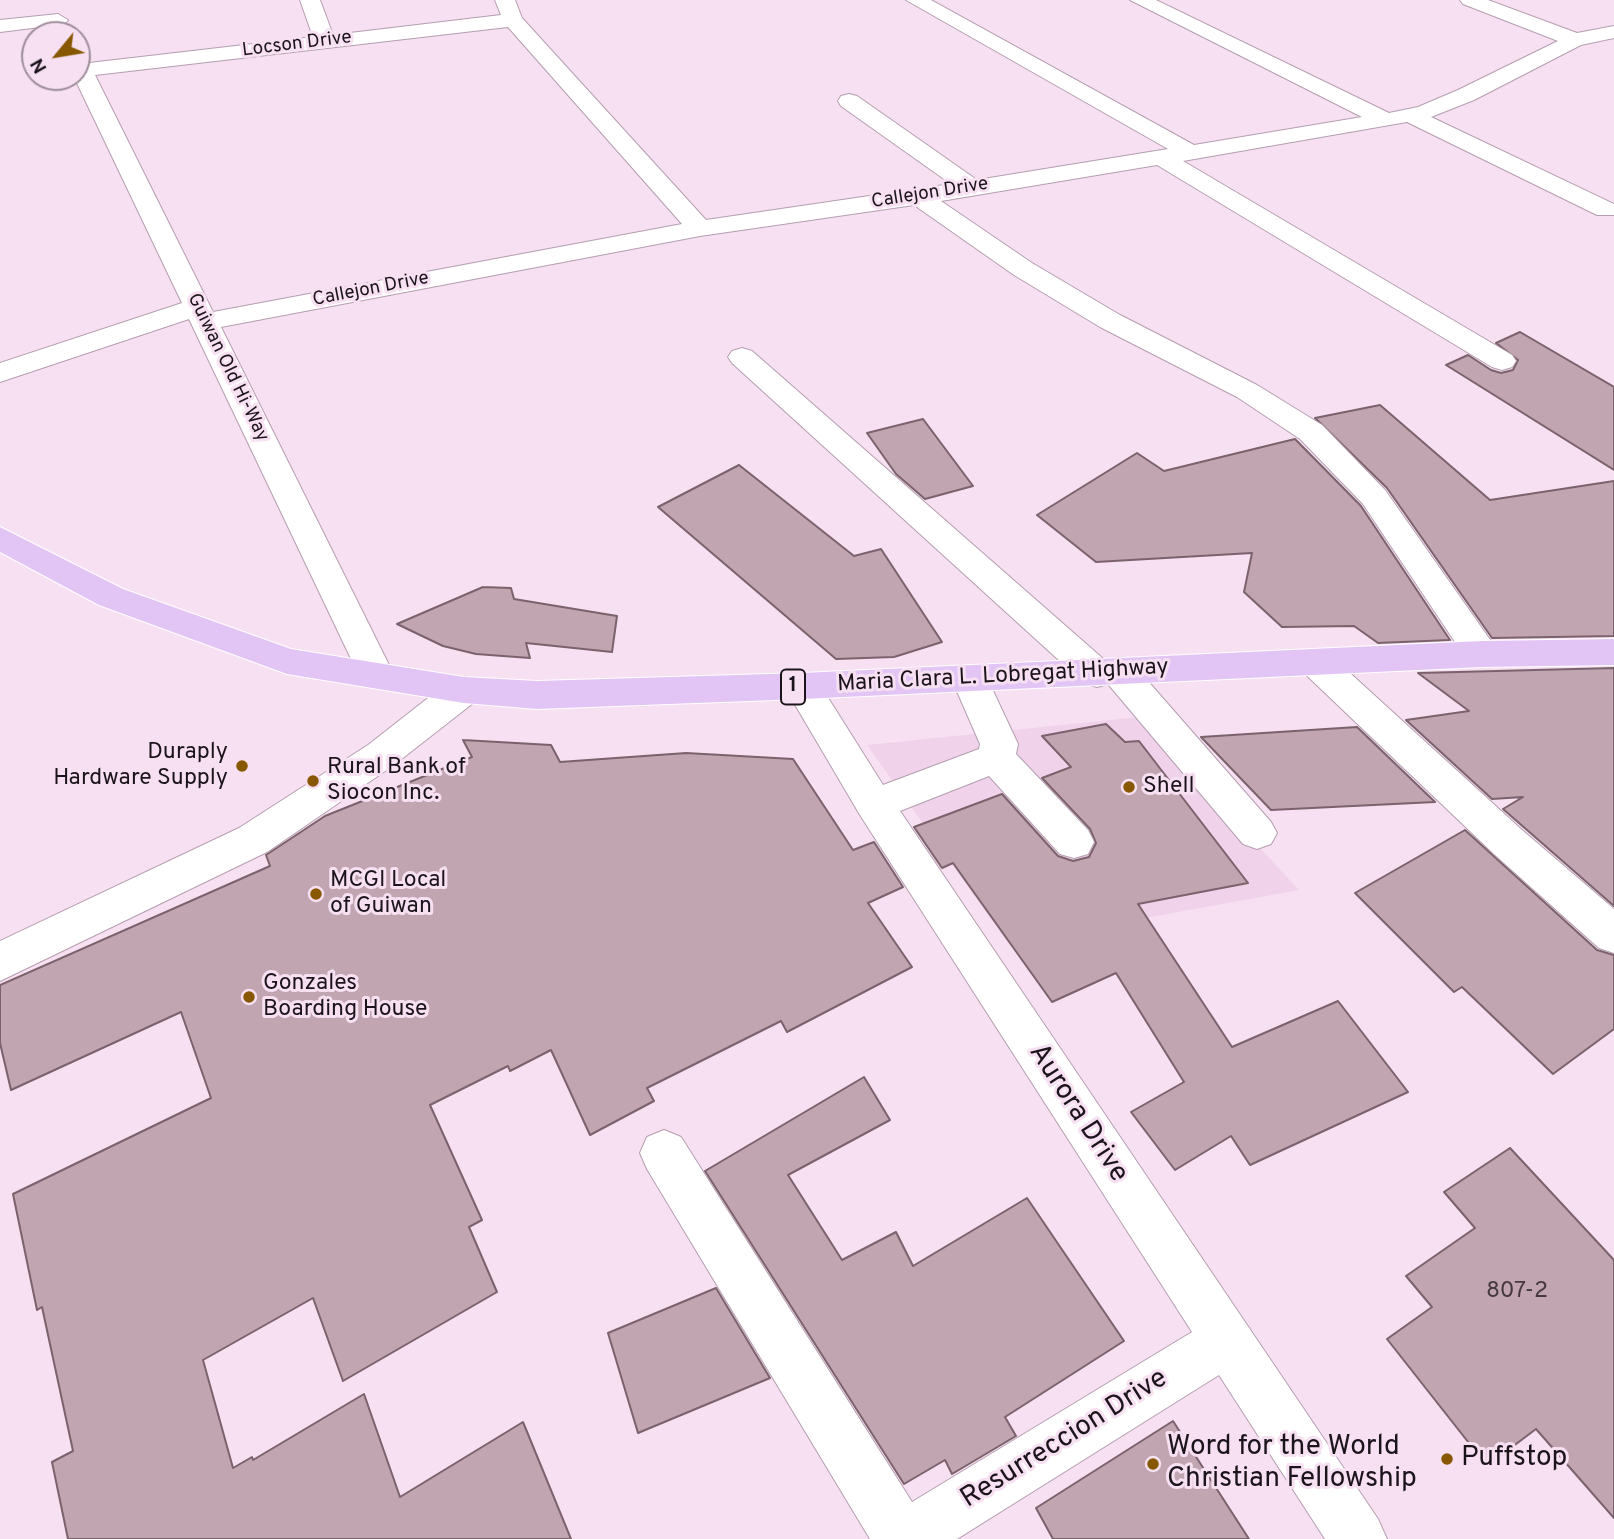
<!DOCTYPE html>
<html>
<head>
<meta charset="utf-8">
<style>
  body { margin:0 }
  #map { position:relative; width:1614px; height:1539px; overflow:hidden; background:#f7e0f2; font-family:Overpass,sans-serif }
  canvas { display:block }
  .north { position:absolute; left:21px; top:21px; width:70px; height:70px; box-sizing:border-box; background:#f7e0f2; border:2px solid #9f8e9c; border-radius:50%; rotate:240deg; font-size:19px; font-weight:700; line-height:28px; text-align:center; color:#1c141b }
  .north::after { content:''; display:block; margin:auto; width:24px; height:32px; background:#885800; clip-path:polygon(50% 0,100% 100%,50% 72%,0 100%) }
</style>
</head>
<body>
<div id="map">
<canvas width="1614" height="1539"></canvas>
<div class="north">N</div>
</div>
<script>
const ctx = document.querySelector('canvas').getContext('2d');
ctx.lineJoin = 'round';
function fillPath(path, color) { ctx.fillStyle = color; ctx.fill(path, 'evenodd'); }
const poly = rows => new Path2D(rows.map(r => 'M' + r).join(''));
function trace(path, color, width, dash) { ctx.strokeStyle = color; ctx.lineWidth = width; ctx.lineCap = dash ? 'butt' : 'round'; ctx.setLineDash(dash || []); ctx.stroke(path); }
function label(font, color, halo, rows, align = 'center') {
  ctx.font = font + ' Overpass,sans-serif'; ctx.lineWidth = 6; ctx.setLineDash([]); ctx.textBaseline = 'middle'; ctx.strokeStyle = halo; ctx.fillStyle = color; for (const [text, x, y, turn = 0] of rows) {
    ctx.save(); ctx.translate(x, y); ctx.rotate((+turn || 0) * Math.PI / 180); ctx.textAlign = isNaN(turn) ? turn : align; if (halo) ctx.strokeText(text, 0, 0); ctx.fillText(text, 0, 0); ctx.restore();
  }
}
const built = poly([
  [1139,717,1299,890,1008,943,867,745]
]);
const building = poly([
  [1520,332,1614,387,1614,470,1446,365,1468,355,1491,370,1501,373,1513,370,1518,360,1496,343,1520,332],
  [1380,405,1490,500,1614,481,1614,636,1492,638,1387,488,1315,418,1380,405],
  [923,419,973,486,925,499,896,474,867,433,923,419],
  [1295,439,1361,506,1450,640,1378,643,1354,626,1282,627,1244,592,1252,553,1096,562,1037,515,1137,453,1164,471,1295,439],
  [739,465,854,556,881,549,942,642,894,657,836,659,658,507,739,465],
  [483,587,511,588,514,599,617,616,612,652,526,643,530,658,476,654,443,646,397,624,483,587],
  [1614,668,1614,906,1503,809,1523,797,1492,799,1406,720,1469,711,1418,673,1614,668],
  [1106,724,1125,742,1139,741,1248,883,1138,904,1232,1047,1338,1001,1408,1092,1250,1165,1231,1136,1175,1170,1131,1112,1184,1082,1116,973,1052,1002,953,863,942,868,914,827,1002,794,1058,856,1073,861,1089,857,1096,843,1090,829,1042,778,1071,767,1042,736,1106,724],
  [1357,727,1435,802,1271,810,1201,737,1357,727],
  [463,740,551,745,560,762,686,753,793,759,853,850,874,842,903,887,868,903,912,967,787,1032,781,1021,647,1088,654,1101,590,1135,551,1050,510,1071,508,1066,430,1105,482,1220,469,1227,497,1292,343,1381,313,1298,203,1360,233,1468,252,1457,253,1460,364,1394,400,1497,523,1422,571,1539,68,1539,52,1462,73,1451,42,1307,37,1310,13,1194,211,1098,181,1012,11,1090,0,1043,0,985,270,866,266,855,325,816,472,757,463,740],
  [1465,830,1597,950,1614,955,1614,1029,1553,1074,1462,987,1454,992,1355,893,1465,830],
  [864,1077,890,1120,788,1175,842,1260,896,1232,913,1266,1027,1198,1124,1341,1005,1417,1016,1436,952,1474,945,1460,904,1484,705,1171,864,1077],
  [1510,1148,1614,1260,1614,1518,1536,1429,1487,1466,1387,1339,1432,1307,1406,1276,1475,1228,1444,1192,1510,1148],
  [716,1288,770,1378,638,1433,608,1333,716,1288],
  [1173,1421,1249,1539,1053,1539,1036,1508,1173,1421]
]);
const minor = poly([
  [300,0,320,0,333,35,501,15,495,0,515,0,522,18,706,220,951,184,841,106,838,101,841,96,849,94,857,96,977,180,1168,149,906,0,931,0,1194,145,1362,117,1130,0,1156,0,1389,113,1418,107,1458,90,1558,41,1463,4,1460,0,1488,0,1577,33,1614,26,1614,38,1581,45,1474,100,1431,117,1614,204,1614,215,1597,215,1407,122,1183,161,1512,355,1516,361,1512,367,1502,370,1492,367,1157,165,941,201,1032,263,1120,315,1257,385,1322,425,1385,490,1500,654,1495,663,1482,667,1469,663,1363,504,1300,439,1237,397,1100,327,1014,275,914,205,700,236,221,327,394,675,389,684,376,688,363,684,189,319,0,382,0,363,182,303,74,77,77,77,77,54,85,55,89,63,313,37,300,0],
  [508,27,682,224,213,312,95,75,508,27],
  [58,14,68,20,65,24,0,32,0,20,58,14],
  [742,348,752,351,1108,663,1120,660,1133,664,1271,822,1277,833,1271,844,1257,849,1243,844,1108,684,1097,687,1084,683,732,363,728,357,732,351,742,348],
  [1315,649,1328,653,1522,830,1614,909,1614,953,1599,948,1494,854,1302,671,1297,662,1302,653,1315,649],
  [970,667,983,671,988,680,1018,744,1016,754,1088,830,1094,842,1088,854,1074,858,1060,854,989,776,900,811,1378,1519,1387,1539,1325,1539,1219,1375,957,1539,870,1539,647,1169,640,1153,647,1137,664,1130,681,1137,912,1502,1192,1332,860,815,784,686,789,677,802,673,815,677,883,785,979,749,980,744,952,680,957,671,970,667],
  [464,677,477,680,482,690,477,700,394,765,267,852,0,981,0,941,239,828,368,745,451,680,464,677]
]);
const highway = poly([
  [0,527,123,589,291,649,464,677,537,681,802,673,1482,641,1614,639,1614,665,1482,667,802,699,537,709,464,703,287,674,99,605,0,552,0,527]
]);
const markers = [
  [242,766,7,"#885800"],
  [313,781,7,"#885800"],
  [1129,787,7,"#885800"],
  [316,894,7,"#885800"],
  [249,997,7,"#885800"],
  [1447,1459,7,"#885800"],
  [1153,1464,7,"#885800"]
];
const farStreetnames = [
  ["Locson Drive",297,45,-7],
  ["Callejon Drive",930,194,-9],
  ["Callejon Drive",371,290,-11],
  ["Guiwan Old Hi-Way",227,368,64]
];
const shields = [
  [793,687,24]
];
const shieldNames = [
  ["1",793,687]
];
const streetNames = [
  ["Maria Clara L. Lobregat Highway",1003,677,-3]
];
const poiNames = [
  ["Duraply",228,753,"right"],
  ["Hardware Supply",228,779,"right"],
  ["Rural Bank of",327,768],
  ["Siocon Inc.",327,794],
  ["Shell",1143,787],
  ["MCGI Local",330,881],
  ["of Guiwan",330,907],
  ["Gonzales",263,984],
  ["Boarding House",263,1010]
];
const nearNumbernames = [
  ["807-2",1517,1292]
];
const nearStreetnames = [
  ["Aurora Drive",1077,1114,57],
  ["Resurreccion Drive",1065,1440,-32]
];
const nearPoinames = [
  ["Word for the World",1167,1448],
  ["Christian Fellowship",1167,1480],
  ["Puffstop",1461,1459]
];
fillPath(built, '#f0d3ea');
fillPath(building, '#c1a5b0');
trace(building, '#7b626c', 2);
trace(minor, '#b49eaf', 2);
trace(highway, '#fff', 2);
fillPath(minor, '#fff');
fillPath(highway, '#e3c5f5');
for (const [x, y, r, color] of markers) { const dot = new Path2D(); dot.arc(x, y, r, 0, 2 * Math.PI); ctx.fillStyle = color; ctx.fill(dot); trace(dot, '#f7e0f2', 2.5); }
label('19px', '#1c141b', '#f7e0f2', farStreetnames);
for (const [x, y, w] of shields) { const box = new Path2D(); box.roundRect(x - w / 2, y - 17.5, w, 35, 5); ctx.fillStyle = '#f7e0f2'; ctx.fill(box); trace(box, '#1c141b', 2); }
label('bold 21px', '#1c141b', null, shieldNames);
label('23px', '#1c141b', '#f7e0f2', streetNames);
label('23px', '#1c141b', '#f7e0f2', poiNames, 'left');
label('23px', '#453840', null, nearNumbernames);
label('28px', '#1c141b', '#f7e0f2', nearStreetnames);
label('28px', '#1c141b', '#f7e0f2', nearPoinames, 'left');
</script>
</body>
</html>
